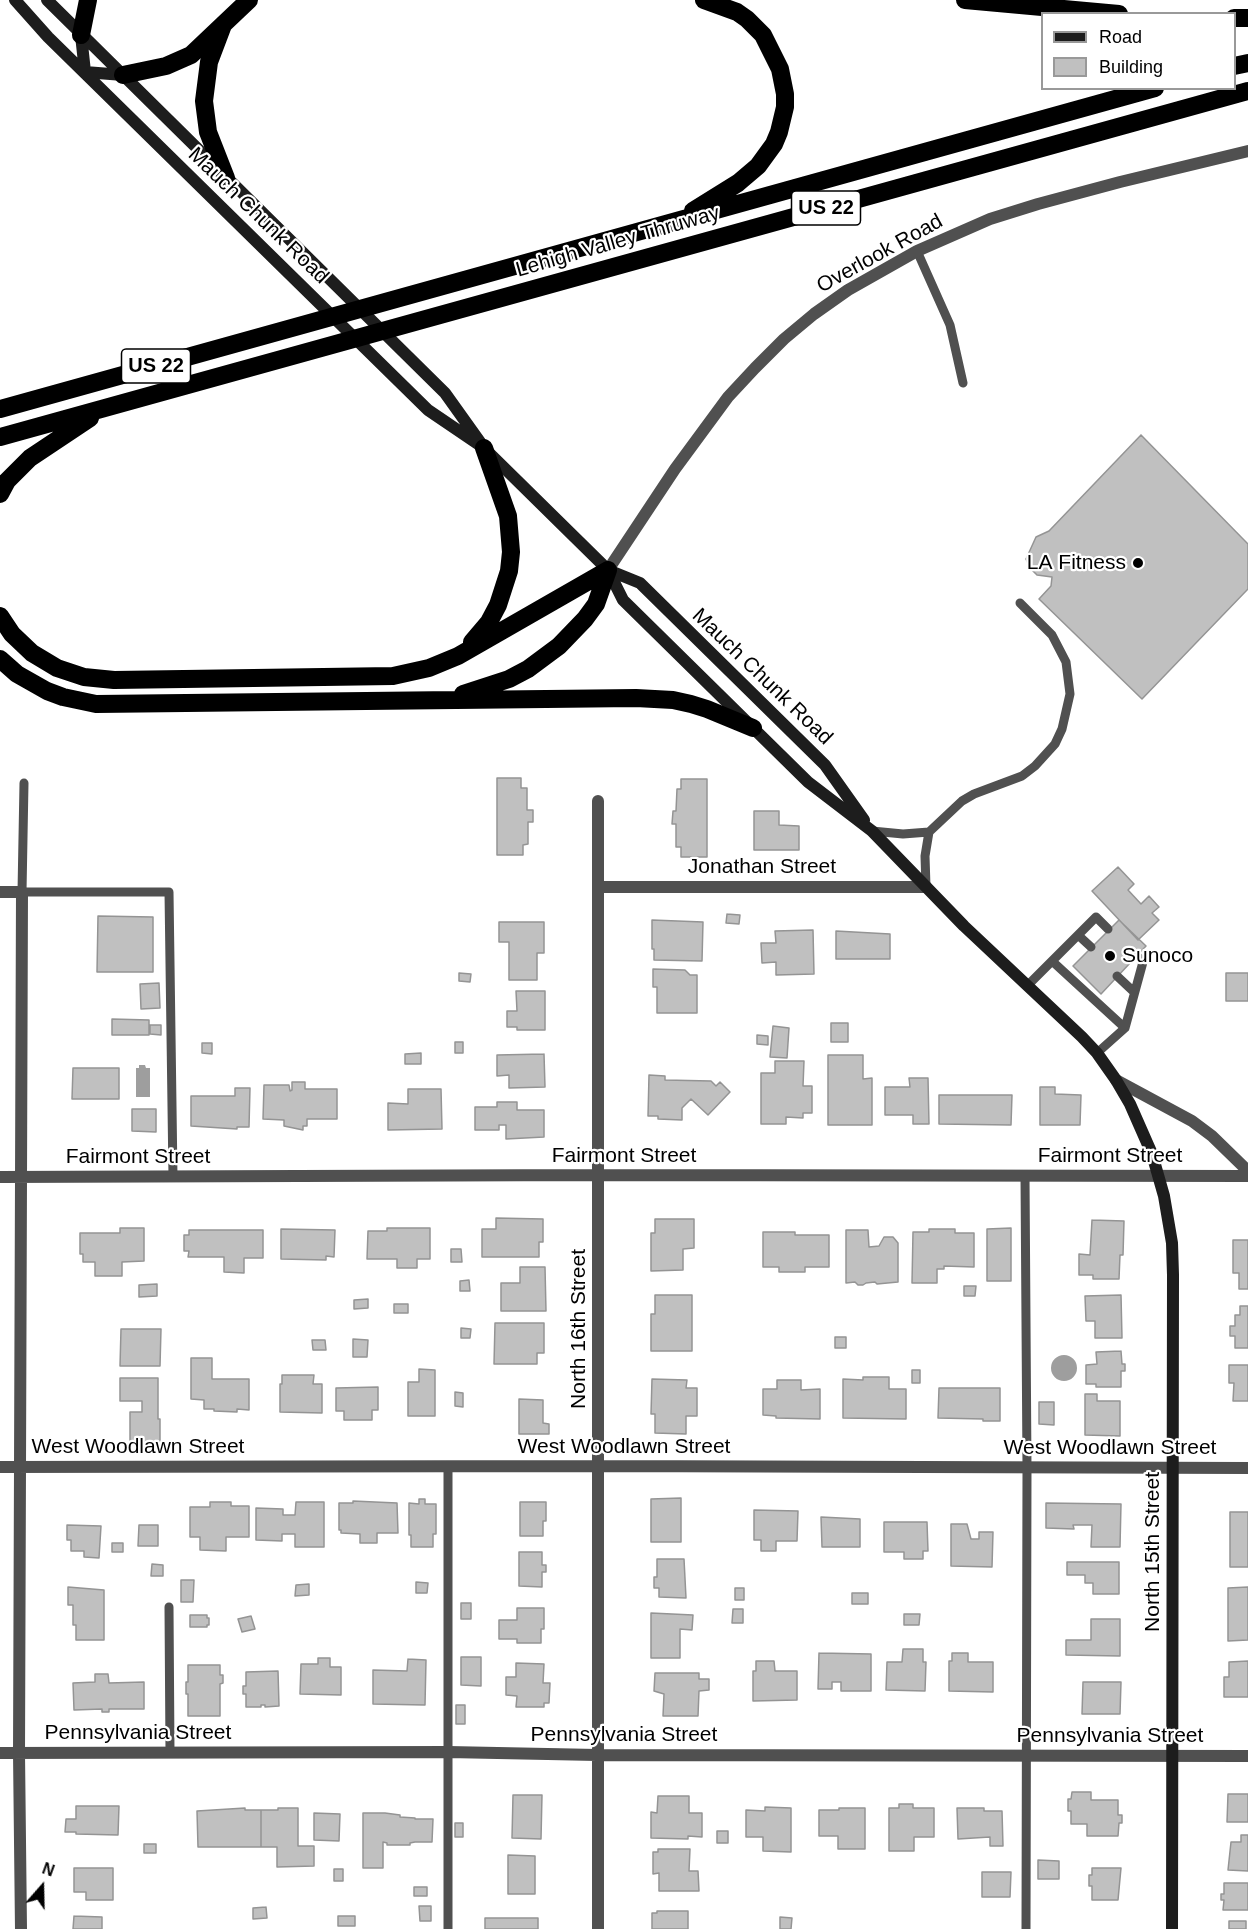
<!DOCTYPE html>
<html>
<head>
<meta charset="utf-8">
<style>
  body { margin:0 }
  #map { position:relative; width:1248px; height:1929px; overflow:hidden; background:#fff; font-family:Arial,sans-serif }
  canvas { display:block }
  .legend { position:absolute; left:1041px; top:12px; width:195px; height:78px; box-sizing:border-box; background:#fff; border:2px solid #999; margin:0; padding:8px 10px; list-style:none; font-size:18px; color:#000 }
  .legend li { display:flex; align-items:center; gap:12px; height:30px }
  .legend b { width:30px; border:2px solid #999 }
  .north { position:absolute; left:12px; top:1857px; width:60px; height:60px; -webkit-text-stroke:4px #fff; paint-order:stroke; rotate:20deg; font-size:16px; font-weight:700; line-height:24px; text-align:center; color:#000 }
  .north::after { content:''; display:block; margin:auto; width:21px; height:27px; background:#000; clip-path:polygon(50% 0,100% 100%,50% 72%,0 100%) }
</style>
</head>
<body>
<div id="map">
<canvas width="1248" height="1929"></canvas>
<ul class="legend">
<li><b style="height:8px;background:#1d1d1d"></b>Road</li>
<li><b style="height:16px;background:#c0c0c0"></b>Building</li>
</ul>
<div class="north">N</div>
</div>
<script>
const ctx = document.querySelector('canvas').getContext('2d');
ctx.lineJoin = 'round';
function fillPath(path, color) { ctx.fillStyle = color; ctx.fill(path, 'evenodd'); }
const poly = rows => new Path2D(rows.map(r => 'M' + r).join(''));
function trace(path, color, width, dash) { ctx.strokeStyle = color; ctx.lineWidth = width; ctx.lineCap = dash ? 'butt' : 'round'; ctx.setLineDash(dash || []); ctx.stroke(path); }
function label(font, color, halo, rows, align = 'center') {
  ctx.font = font + ' Arial,sans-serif'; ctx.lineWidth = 4.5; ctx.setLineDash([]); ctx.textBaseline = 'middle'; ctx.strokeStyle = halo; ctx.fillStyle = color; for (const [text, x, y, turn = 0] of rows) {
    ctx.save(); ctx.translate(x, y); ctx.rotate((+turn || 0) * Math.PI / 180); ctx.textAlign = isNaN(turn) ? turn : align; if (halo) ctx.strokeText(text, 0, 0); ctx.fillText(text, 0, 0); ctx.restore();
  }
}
const water = poly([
  [139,1065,145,1065,146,1068,150,1068,150,1097,136,1097,136,1068,139,1068],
  '1051 1368a13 13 0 1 1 26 0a13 13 0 1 1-26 0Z'
]);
const building = poly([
  [1141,435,1248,544,1248,589,1142,699,1039,599,1051,586,1052,577,1037,575,1030,568,1026,559,1036,537,1049,531,1141,435],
  [497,778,521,778,521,788,527,788,527,810,533,810,533,822,528,822,528,844,523,845,523,855,497,855,497,778],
  [681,779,707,779,707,857,681,857,681,847,676,847,676,824,672,824,673,811,676,811,677,789,681,789,681,779],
  [754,811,779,811,779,825,799,826,799,850,754,850,754,811],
  [1118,867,1134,884,1128,890,1141,904,1149,896,1159,907,1152,913,1159,920,1138,940,1092,891,1118,867],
  [727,914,740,915,739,924,726,923,727,914],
  [98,916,153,917,153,972,97,972,98,916],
  [652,920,703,922,702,961,654,960,654,949,652,949,652,920],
  [1119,920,1146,946,1101,994,1073,966,1119,920],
  [499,922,544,922,544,953,537,953,537,980,509,980,509,942,499,942,499,922],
  [813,930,814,974,776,975,776,962,762,963,761,943,776,943,775,931,813,930],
  [836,931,890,934,890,959,836,959,836,931],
  [653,969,685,970,690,975,697,975,697,1013,657,1013,657,987,653,987,653,969],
  [459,973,471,974,470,982,459,981,459,973],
  [1226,973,1248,973,1248,1001,1226,1001,1226,973],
  [159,983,160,1008,141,1009,140,984,159,983],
  [516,991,545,991,545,1030,517,1030,517,1027,507,1027,507,1011,517,1011,516,991],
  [112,1019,149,1020,149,1035,112,1035,112,1019],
  [831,1023,848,1023,848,1042,831,1042,831,1023],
  [150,1025,161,1025,161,1035,150,1034,150,1025],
  [773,1026,789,1028,787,1058,770,1057,773,1026],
  [757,1035,768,1036,768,1045,757,1044,757,1035],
  [455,1042,463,1042,463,1053,455,1053,455,1042],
  [202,1043,212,1043,212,1054,202,1053,202,1043],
  [421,1053,421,1064,405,1064,405,1054,421,1053],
  [544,1054,545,1087,509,1088,509,1075,497,1076,497,1055,544,1054],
  [828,1055,863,1055,863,1079,872,1078,872,1125,828,1125,828,1055],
  [775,1061,804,1061,803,1086,812,1086,812,1113,803,1113,803,1118,786,1117,786,1124,761,1124,761,1073,775,1073,775,1061],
  [73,1068,119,1068,119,1099,72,1099,73,1068],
  [649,1075,665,1076,665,1080,711,1081,716,1086,720,1082,730,1092,708,1115,691,1099,682,1108,682,1120,658,1119,658,1116,648,1116,649,1075],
  [909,1078,928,1078,929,1124,913,1124,913,1115,885,1115,885,1087,910,1087,909,1078],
  [292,1082,305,1082,305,1089,337,1089,337,1119,307,1119,307,1126,303,1126,303,1130,284,1126,284,1120,263,1119,264,1085,289,1085,290,1091,292,1090,292,1082],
  [1040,1087,1055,1087,1055,1094,1081,1095,1080,1125,1040,1125,1040,1087],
  [235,1088,250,1088,249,1127,237,1127,237,1129,191,1126,191,1096,235,1096,235,1088],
  [408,1089,441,1089,442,1129,388,1130,388,1103,408,1104,408,1089],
  [939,1095,1012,1095,1011,1125,939,1124,939,1095],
  [497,1102,517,1102,517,1110,544,1110,544,1137,506,1139,506,1125,499,1125,499,1130,475,1130,475,1107,497,1107,497,1102],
  [132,1109,156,1109,156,1132,132,1131,132,1109],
  [496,1218,543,1219,543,1242,539,1242,539,1257,482,1257,482,1229,496,1229,496,1218],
  [655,1219,694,1219,694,1248,683,1249,683,1270,651,1271,651,1233,655,1233,655,1219],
  [1092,1220,1124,1221,1123,1255,1120,1255,1119,1279,1093,1279,1093,1275,1079,1275,1079,1254,1090,1255,1092,1220],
  [120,1228,144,1228,144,1261,122,1262,122,1276,95,1276,95,1262,83,1262,83,1254,80,1254,80,1233,120,1233,120,1228],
  [387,1228,430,1228,430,1259,417,1259,417,1268,397,1268,397,1259,367,1259,368,1231,387,1231,387,1228],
  [1011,1228,1011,1281,987,1281,987,1229,1011,1228],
  [281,1229,335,1230,334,1257,326,1256,326,1260,281,1259,281,1229],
  [929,1229,955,1229,955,1233,974,1233,974,1267,944,1266,944,1269,937,1269,937,1283,912,1283,913,1232,929,1232,929,1229],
  [189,1230,263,1230,263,1258,244,1258,244,1273,224,1272,224,1257,188,1257,189,1251,184,1251,184,1235,189,1235,189,1230],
  [846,1230,868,1230,869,1247,879,1246,884,1237,893,1237,898,1243,898,1282,877,1284,875,1282,866,1283,863,1285,858,1285,855,1282,846,1283,846,1230],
  [763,1232,795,1232,795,1235,829,1235,829,1267,805,1267,805,1272,779,1272,779,1267,763,1267,763,1232],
  [1233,1240,1248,1240,1248,1289,1239,1289,1239,1273,1233,1273,1233,1240],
  [451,1249,461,1249,462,1262,451,1262,451,1249],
  [520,1267,545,1267,546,1311,501,1311,501,1283,520,1283,520,1267],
  [469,1280,470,1291,460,1291,460,1281,469,1280],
  [157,1284,157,1296,139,1297,139,1285,157,1284],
  [964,1286,976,1286,975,1296,964,1296,964,1286],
  [655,1295,692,1295,692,1351,651,1351,651,1314,655,1314,655,1295],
  [1121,1295,1122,1338,1095,1338,1095,1321,1086,1321,1085,1296,1121,1295],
  [368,1299,368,1308,354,1309,354,1300,368,1299],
  [394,1304,408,1304,408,1313,394,1313,394,1304],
  [1240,1306,1248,1306,1248,1348,1235,1348,1235,1336,1230,1336,1230,1326,1235,1326,1235,1315,1240,1315,1240,1306],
  [495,1323,544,1323,544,1353,537,1353,537,1364,494,1364,495,1323],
  [461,1328,471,1329,470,1338,461,1338,461,1328],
  [121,1329,161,1329,160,1366,120,1366,121,1329],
  [835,1337,846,1337,846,1348,835,1348,835,1337],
  [353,1339,368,1340,367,1357,353,1357,353,1339],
  [312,1340,325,1340,326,1350,313,1350,312,1340],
  [1121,1351,1122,1364,1125,1364,1125,1371,1121,1371,1121,1387,1096,1387,1096,1384,1086,1384,1086,1365,1097,1364,1096,1352,1121,1351],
  [191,1358,212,1358,212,1379,249,1379,249,1410,237,1409,237,1412,214,1411,214,1409,204,1409,204,1400,191,1399,191,1358],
  [1229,1365,1248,1365,1248,1401,1233,1401,1234,1383,1229,1383,1229,1365],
  [419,1369,435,1370,435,1416,408,1416,408,1382,419,1382,419,1369],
  [912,1370,920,1370,920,1383,912,1383,912,1370],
  [282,1375,314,1375,313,1384,322,1384,322,1413,280,1412,280,1384,282,1384,282,1375],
  [863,1377,889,1377,889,1389,906,1389,906,1419,843,1418,843,1379,863,1380,863,1377],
  [120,1378,158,1378,158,1419,160,1419,160,1442,130,1442,130,1412,142,1412,142,1401,120,1401,120,1378],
  [652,1379,687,1380,686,1388,697,1388,697,1416,686,1416,686,1434,655,1433,655,1414,651,1414,652,1379],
  [777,1380,801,1380,801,1390,820,1389,820,1419,776,1418,776,1416,763,1415,763,1389,777,1389,777,1380],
  [378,1387,378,1410,372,1410,372,1420,344,1420,344,1411,336,1411,336,1388,378,1387],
  [939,1388,1000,1388,1000,1421,983,1421,983,1419,938,1418,939,1388],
  [455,1392,463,1393,463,1407,455,1406,455,1392],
  [1085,1394,1097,1394,1097,1401,1120,1401,1120,1436,1085,1435,1085,1394],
  [519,1399,543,1400,543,1423,549,1424,549,1434,519,1434,519,1399],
  [1039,1402,1054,1402,1054,1425,1039,1424,1039,1402],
  [681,1498,681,1542,651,1542,651,1499,681,1498],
  [419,1499,425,1499,425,1504,436,1504,436,1534,433,1534,433,1547,411,1547,411,1535,409,1535,409,1503,419,1504,419,1499],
  [353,1501,397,1503,398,1533,377,1533,377,1543,360,1543,360,1534,341,1533,341,1530,339,1530,339,1503,353,1503,353,1501],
  [210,1502,231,1502,231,1506,249,1506,249,1537,226,1537,226,1551,200,1550,200,1537,190,1537,190,1507,210,1507,210,1502],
  [296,1502,324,1502,324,1547,295,1547,295,1534,282,1534,282,1541,256,1540,256,1508,283,1509,283,1515,295,1515,296,1502],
  [520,1502,546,1502,546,1521,543,1521,543,1536,520,1536,520,1502],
  [1046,1503,1121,1504,1120,1547,1091,1547,1092,1525,1073,1525,1074,1529,1046,1528,1046,1503],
  [754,1510,798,1511,797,1541,776,1541,776,1551,761,1551,761,1540,754,1540,754,1510],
  [1230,1512,1248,1512,1248,1567,1230,1567,1230,1512],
  [821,1517,860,1519,860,1547,822,1547,821,1517],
  [884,1522,927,1522,928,1551,923,1551,923,1559,904,1559,904,1552,884,1552,884,1522],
  [951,1524,967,1524,971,1539,979,1539,979,1532,993,1532,992,1567,951,1566,951,1524],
  [67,1525,101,1526,99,1558,84,1557,84,1551,71,1551,71,1540,67,1540,67,1525],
  [139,1525,158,1525,158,1546,138,1546,139,1525],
  [112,1543,123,1543,123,1552,112,1552,112,1543],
  [519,1552,542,1552,542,1565,546,1565,546,1572,542,1572,542,1587,519,1586,519,1552],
  [657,1559,684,1559,686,1598,659,1597,659,1588,654,1588,654,1577,657,1577,657,1559],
  [1067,1562,1119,1562,1119,1594,1093,1594,1093,1583,1085,1583,1085,1575,1067,1575,1067,1562],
  [152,1564,163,1565,163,1576,151,1576,152,1564],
  [181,1580,194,1580,193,1602,181,1602,181,1580],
  [416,1582,428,1583,427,1593,416,1593,416,1582],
  [309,1584,309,1595,295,1596,296,1585,309,1584],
  [68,1587,104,1590,104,1640,76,1640,76,1625,73,1625,73,1605,68,1605,68,1587],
  [1248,1587,1248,1640,1228,1641,1228,1588,1248,1587],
  [735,1588,744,1588,744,1600,735,1600,735,1588],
  [852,1593,868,1593,868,1604,852,1604,852,1593],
  [461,1603,471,1603,471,1619,461,1619,461,1603],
  [517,1608,544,1608,544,1629,541,1629,541,1643,517,1643,517,1639,499,1639,499,1620,517,1620,517,1608],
  [733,1609,743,1609,743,1623,732,1623,733,1609],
  [651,1613,693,1615,692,1630,680,1629,680,1658,651,1658,651,1613],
  [904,1614,920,1614,919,1625,904,1625,904,1614],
  [190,1615,207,1615,207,1618,209,1618,209,1625,207,1625,207,1627,190,1627,190,1615],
  [251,1616,255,1629,242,1632,238,1619,251,1616],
  [1091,1619,1120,1619,1120,1656,1066,1655,1066,1640,1091,1640,1091,1619],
  [903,1649,923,1649,923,1662,926,1662,925,1691,886,1690,887,1662,902,1662,903,1649],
  [819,1653,871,1654,871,1691,841,1691,841,1682,832,1682,832,1689,818,1689,819,1653],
  [952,1653,968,1653,968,1662,993,1662,993,1692,949,1691,949,1661,952,1661,952,1653],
  [461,1657,481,1657,481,1686,461,1685,461,1657],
  [318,1658,330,1658,330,1667,341,1667,341,1695,300,1694,301,1664,318,1664,318,1658],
  [408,1659,426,1660,425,1705,373,1704,373,1670,407,1671,408,1659],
  [756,1661,774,1661,775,1671,797,1671,797,1700,753,1701,753,1671,756,1671,756,1661],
  [1248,1661,1248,1697,1224,1697,1224,1677,1229,1677,1229,1662,1248,1661],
  [516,1663,544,1664,543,1683,550,1683,549,1703,544,1703,544,1707,516,1707,517,1696,506,1695,506,1677,516,1677,516,1663],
  [188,1665,220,1665,220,1675,223,1675,223,1683,220,1684,220,1716,188,1716,188,1694,186,1694,186,1682,188,1682,188,1665],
  [278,1671,279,1706,265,1707,265,1705,261,1705,261,1707,246,1707,246,1694,243,1694,243,1686,246,1686,246,1672,278,1671],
  [655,1673,699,1673,699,1679,709,1679,709,1690,699,1691,698,1716,663,1716,664,1694,654,1691,655,1673],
  [95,1674,108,1674,109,1683,144,1682,144,1709,109,1709,109,1712,102,1712,102,1709,74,1710,73,1683,95,1682,95,1674],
  [1083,1682,1121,1682,1120,1714,1082,1714,1083,1682],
  [456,1705,465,1705,465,1724,456,1724,456,1705],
  [1072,1792,1091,1792,1091,1800,1118,1800,1118,1815,1122,1815,1122,1823,1119,1823,1118,1836,1087,1836,1087,1824,1071,1824,1071,1811,1068,1811,1068,1799,1071,1799,1072,1792],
  [1228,1794,1248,1794,1248,1822,1227,1822,1228,1794],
  [513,1795,542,1795,541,1839,512,1838,513,1795],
  [658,1796,689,1796,689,1813,702,1813,702,1837,688,1836,688,1839,651,1838,651,1812,657,1813,658,1796],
  [899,1804,913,1804,913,1808,934,1808,934,1837,914,1837,914,1851,889,1851,889,1808,899,1808,899,1804],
  [76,1806,119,1806,118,1835,76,1834,76,1832,65,1832,66,1819,76,1819,76,1806],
  [765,1807,791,1808,791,1852,763,1851,763,1837,746,1837,746,1810,765,1811,765,1807],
  [245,1808,245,1810,261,1810,261,1847,198,1847,197,1811,245,1808],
  [278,1808,298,1808,298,1846,314,1846,314,1866,277,1867,277,1847,261,1847,261,1810,278,1810,278,1808],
  [839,1808,865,1808,865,1849,838,1849,838,1836,819,1836,819,1810,839,1810,839,1808],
  [957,1808,984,1808,984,1811,1002,1811,1003,1846,990,1846,990,1837,958,1839,957,1808],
  [314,1813,340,1814,339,1841,314,1840,314,1813],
  [363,1813,385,1813,400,1815,400,1817,415,1818,415,1819,433,1819,432,1842,415,1842,410,1843,410,1845,387,1845,387,1843,383,1842,383,1868,363,1868,363,1813],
  [455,1823,463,1823,463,1837,455,1837,455,1823],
  [717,1831,728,1831,728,1843,717,1843,717,1831],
  [1241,1835,1248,1835,1248,1871,1228,1870,1231,1842,1241,1842,1241,1835],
  [144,1844,156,1844,156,1853,144,1853,144,1844],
  [658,1849,690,1849,689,1871,698,1871,699,1891,659,1891,659,1873,653,1874,653,1852,658,1852,658,1849],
  [508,1855,535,1856,535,1894,508,1894,508,1855],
  [1038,1860,1059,1861,1059,1879,1038,1879,1038,1860],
  [74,1868,113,1868,113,1900,86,1900,86,1892,74,1892,74,1868],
  [1092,1868,1121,1868,1118,1900,1092,1900,1092,1886,1089,1886,1089,1875,1092,1875,1092,1868],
  [334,1869,343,1869,343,1881,334,1881,334,1869],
  [982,1872,1011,1872,1010,1897,982,1897,982,1872],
  [1224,1883,1248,1883,1248,1910,1223,1910,1224,1900,1221,1900,1221,1894,1224,1894,1224,1883],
  [414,1887,427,1887,427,1896,414,1896,414,1887],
  [419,1906,431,1906,431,1921,420,1921,419,1906],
  [266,1907,267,1918,253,1919,253,1908,266,1907],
  [657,1911,688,1911,688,1929,652,1929,652,1913,657,1913,657,1911],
  [74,1916,102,1917,102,1929,73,1929,74,1916],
  [338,1916,355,1916,355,1926,338,1926,338,1916],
  [780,1917,792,1918,791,1929,780,1929,780,1917],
  [485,1918,538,1918,538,1929,485,1929,485,1918],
  [1229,1921,1246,1921,1246,1929,1229,1929,1229,1921]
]);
const lane = poly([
  [917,251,950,325,963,383],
  [24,783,22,892,169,892,173,1177],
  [872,831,903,834,929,832],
  [926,887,925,856,929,832,962,801,974,794,1022,776,1035,766,1055,744,1062,729,1070,694,1066,662,1052,635,1020,603],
  [1078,935,1091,947],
  [1052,961,1125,1028],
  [1117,976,1134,992],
  [1027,986,1096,917,1108,929],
  [1097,1053,1125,1028,1143,962,1136,955],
  [1025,1176,1027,1468,1026,1929],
  [169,1607,170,1752],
  [448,1929,448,1466]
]);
const street = poly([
  [608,570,675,469,728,397,755,368,784,339,814,314,848,290,917,251,990,219,1038,204,1120,182,1248,151],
  [598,887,926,887],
  [0,892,22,892,19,1753,21,1929],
  [1116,1080,1192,1121,1212,1136,1248,1171],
  [0,1177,598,1175,1248,1176],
  [0,1467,598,1466,1248,1468],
  [0,1753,448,1752,597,1755,1248,1756],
  [598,1929,598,801]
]);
const secondary = poly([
  [15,0,48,37,428,410,484,448,608,570,623,600,808,782,872,831,964,926,1082,1037,1097,1053,1116,1080,1130,1104,1152,1154,1164,1196,1172,1243,1173,1275,1172,1929],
  [47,0,445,393,480,442],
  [81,35,85,72],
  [85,72,123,75],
  [608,570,640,583,825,765,864,820]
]);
const highway = poly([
  [965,0,1119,14],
  [1234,18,1248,18],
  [223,25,209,62,204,101,208,132,226,178],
  [81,35,88,0],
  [1234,66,1248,63],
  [123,75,166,66,191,55,249,0],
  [693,211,738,183,758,166,774,144,779,132,785,107,785,94,780,69,763,35,747,19,737,12,704,0],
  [0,409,1155,88],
  [0,437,1248,91],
  [0,494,7,481,30,458,90,418],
  [0,616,12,634,32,653,57,668,84,677,114,680,393,676,429,668,458,656,608,570],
  [472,642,489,622,498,605,509,571,511,552,508,516,484,448],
  [0,659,17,674,47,691,63,697,96,704,636,698,673,700,691,704,707,709,753,728],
  [463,694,509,679,528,669,559,646,585,619,596,604,608,570]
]);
const markers = [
  [1138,563,6,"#000"],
  [1110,956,6,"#000"]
];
const shields = [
  [826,208,69],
  [156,366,69]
];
const shieldNames = [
  ["US 22",826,208],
  ["US 22",156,366]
];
const streetNames = [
  ["Mauch Chunk Road",258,216,44],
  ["Lehigh Valley Thruway",618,242,-16],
  ["Overlook Road",880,254,-29],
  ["Mauch Chunk Road",762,677,44],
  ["Jonathan Street",762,867],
  ["Fairmont Street",624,1156],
  ["Fairmont Street",1110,1156],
  ["Fairmont Street",138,1157],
  ["North 16th Street",579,1329,-90],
  ["West Woodlawn Street",138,1447],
  ["West Woodlawn Street",624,1447],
  ["West Woodlawn Street",1110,1448],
  ["North 15th Street",1153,1552,-90],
  ["Pennsylvania Street",138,1733],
  ["Pennsylvania Street",624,1735],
  ["Pennsylvania Street",1110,1736]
];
const poiNames = [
  ["LA Fitness",1126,563],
  ["Sunoco",1122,956,"left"]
];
fillPath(water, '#9e9e9e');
fillPath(building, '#c0c0c0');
trace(building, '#949494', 1.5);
trace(lane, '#505050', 9);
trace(street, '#505050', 12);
trace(secondary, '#1d1d1d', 12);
trace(highway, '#000', 18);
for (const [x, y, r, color] of markers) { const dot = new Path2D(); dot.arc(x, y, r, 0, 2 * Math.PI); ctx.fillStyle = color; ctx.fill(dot); trace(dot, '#fff', 2); }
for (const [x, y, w] of shields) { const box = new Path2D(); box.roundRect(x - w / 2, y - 17, w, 34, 4.5); ctx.fillStyle = '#fff'; ctx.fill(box); trace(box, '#000', 1.5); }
label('bold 20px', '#000', null, shieldNames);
label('21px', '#000', '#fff', streetNames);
label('21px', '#000', '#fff', poiNames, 'right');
</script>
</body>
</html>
